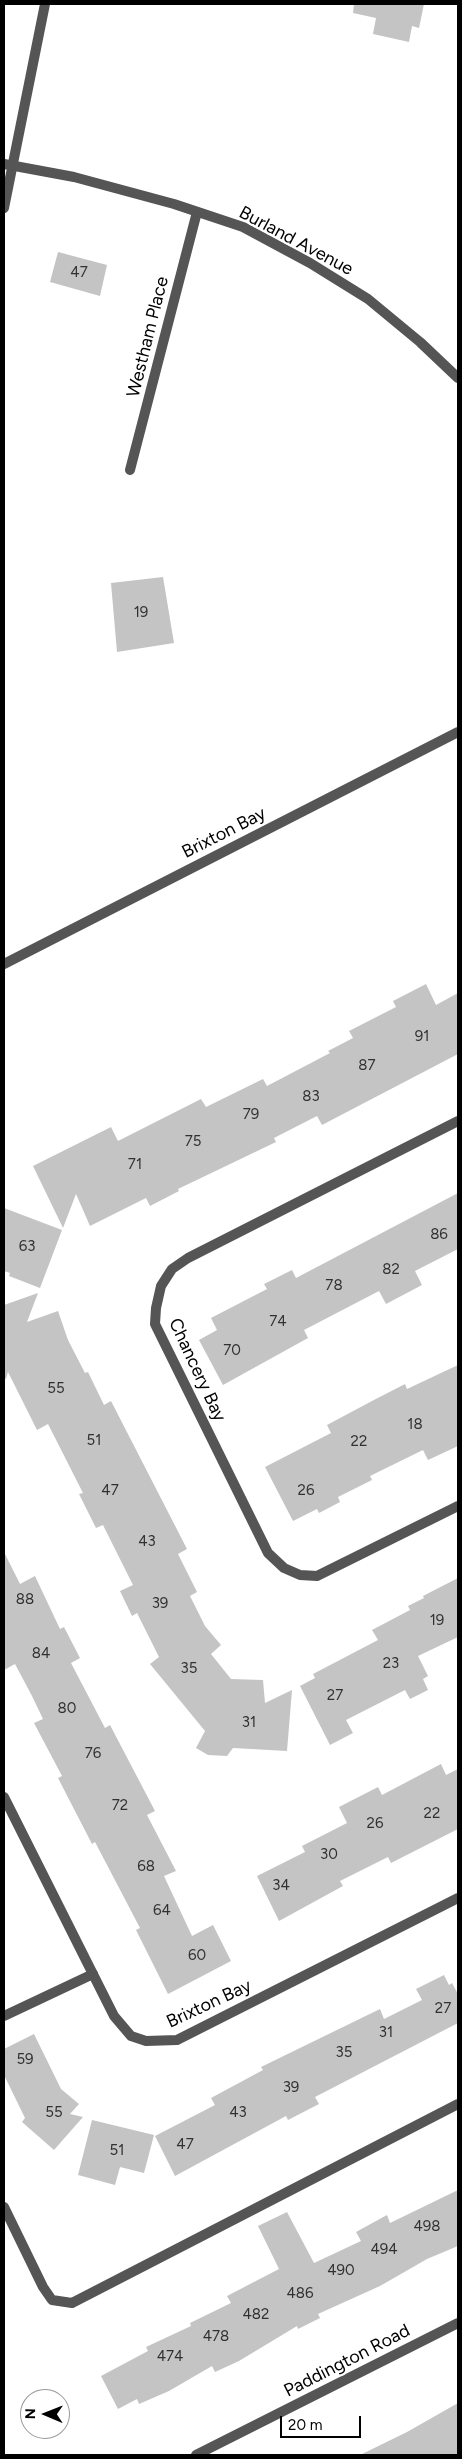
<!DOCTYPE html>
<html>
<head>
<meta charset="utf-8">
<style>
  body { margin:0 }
  #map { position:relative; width:462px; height:2459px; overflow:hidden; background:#fff; font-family:Figtree,sans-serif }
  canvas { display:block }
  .frame { position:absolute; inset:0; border:5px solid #000; pointer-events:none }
  .north { position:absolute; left:20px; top:2389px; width:50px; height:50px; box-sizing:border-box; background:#fff; border:1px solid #999; border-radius:50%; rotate:271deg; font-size:14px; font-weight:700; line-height:20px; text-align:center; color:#000 }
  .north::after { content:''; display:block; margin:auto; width:18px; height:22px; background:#000; clip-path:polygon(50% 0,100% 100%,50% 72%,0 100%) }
  .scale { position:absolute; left:280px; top:2416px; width:81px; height:22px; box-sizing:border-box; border:2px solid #000; border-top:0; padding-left:6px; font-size:15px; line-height:18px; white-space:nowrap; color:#000; -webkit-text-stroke:4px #fff; paint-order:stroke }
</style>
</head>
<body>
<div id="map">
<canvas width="462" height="2459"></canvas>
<div class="frame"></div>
<div class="north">N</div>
<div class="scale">20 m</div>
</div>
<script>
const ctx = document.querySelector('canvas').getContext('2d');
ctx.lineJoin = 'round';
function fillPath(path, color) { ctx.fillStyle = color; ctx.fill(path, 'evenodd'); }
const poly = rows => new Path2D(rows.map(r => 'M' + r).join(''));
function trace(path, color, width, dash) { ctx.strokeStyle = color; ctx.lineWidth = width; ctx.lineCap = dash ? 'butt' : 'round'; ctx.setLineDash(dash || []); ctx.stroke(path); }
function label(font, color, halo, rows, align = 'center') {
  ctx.font = font + ' Figtree,sans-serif'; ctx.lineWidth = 4; ctx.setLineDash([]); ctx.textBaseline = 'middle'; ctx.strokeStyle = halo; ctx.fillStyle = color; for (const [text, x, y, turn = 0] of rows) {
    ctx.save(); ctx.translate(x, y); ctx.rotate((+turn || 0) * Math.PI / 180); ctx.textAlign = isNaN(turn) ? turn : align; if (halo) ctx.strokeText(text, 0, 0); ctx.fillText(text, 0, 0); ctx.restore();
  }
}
const building = poly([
  [354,4,424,4,419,28,412,26,409,42,373,34,376,18,353,13],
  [58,252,107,265,100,296,50,282],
  [163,577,174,643,117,652,111,583],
  [426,984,436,1005,458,993,458,1054,322,1125,317,1116,274,1138,276,1142,178,1189,179,1191,150,1206,146,1198,90,1226,76,1194,63,1228,33,1166,111,1127,118,1141,201,1099,206,1107,263,1079,267,1086,330,1053,328,1051,353,1038,349,1031,396,1007,393,1001],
  [458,1193,458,1249,415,1271,422,1285,386,1304,379,1291,304,1330,308,1338,223,1385,199,1340,217,1330,211,1318,267,1289,264,1284,292,1270,296,1278],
  [4,1208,62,1230,40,1288,9,1276,10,1273,4,1271],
  [38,1293,27,1322,58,1311,68,1340,85,1373,88,1372,104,1405,111,1401,187,1549,178,1554,197,1592,190,1596,205,1626,221,1645,211,1654,231,1679,263,1680,265,1703,292,1690,287,1751,233,1748,227,1756,208,1755,196,1748,205,1731,150,1664,159,1657,137,1613,132,1616,120,1591,133,1585,103,1525,96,1528,79,1494,83,1493,48,1424,37,1430,8,1372,6,1379,4,1378,4,1305],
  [458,1365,458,1446,428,1460,423,1450,370,1476,372,1480,338,1497,340,1502,319,1513,317,1509,293,1521,265,1467,331,1433,327,1425,372,1401,405,1384,407,1389],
  [4,1552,20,1584,35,1576,60,1629,64,1627,80,1658,71,1663,105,1728,110,1725,155,1811,147,1815,176,1871,164,1876,192,1936,213,1925,231,1961,168,1994,136,1930,140,1928,95,1842,92,1844,58,1778,62,1776,34,1723,43,1719,32,1696,15,1664,4,1670],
  [458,1578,458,1637,418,1656,428,1676,423,1679,428,1690,410,1699,405,1690,346,1720,353,1733,330,1745,300,1686,315,1678,313,1674,378,1640,372,1630,410,1610,408,1606,424,1598,423,1596],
  [441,1764,446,1775,458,1769,458,1829,391,1863,388,1857,340,1881,343,1886,279,1921,257,1876,305,1852,302,1846,347,1823,339,1807,378,1787,382,1795],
  [444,1975,449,1985,452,1983,458,1994,458,2023,315,2097,319,2104,288,2120,286,2116,175,2176,155,2136,215,2105,211,2098,263,2070,261,2067,380,2009,384,2019,422,2000,416,1989],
  [34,2034,61,2089,79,2104,70,2114,83,2117,54,2150,22,2122,25,2118,4,2075,4,2049],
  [92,2120,154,2135,144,2173,120,2167,115,2185,78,2175],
  [458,2190,458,2246,427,2259,380,2286,318,2314,320,2318,298,2329,297,2326,239,2361,215,2372,212,2366,169,2391,139,2404,137,2399,118,2409,101,2376,148,2351,146,2347,191,2326,190,2323,231,2303,227,2296,279,2269,258,2226,287,2212,314,2263,361,2241,356,2232,387,2215,390,2223],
  [458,2403,458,2455,360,2455,407,2432]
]);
const service = poly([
  [4,208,45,4],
  [4,2016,93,1974],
  [4,2207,43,2287,52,2300,72,2303,458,2104]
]);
const minor = poly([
  [130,470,197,212],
  [4,964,458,732],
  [458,1121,188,1258,172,1269,161,1286,156,1308,155,1324,268,1553,284,1568,300,1575,317,1576,458,1506],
  [4,1797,114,2016,131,2036,146,2041,177,2040,458,1898]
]);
const tertiary = poly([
  [4,164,74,177,174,204,243,227,310,263,368,299,420,342,458,378],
  [196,2455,458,2323]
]);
const numberNames = [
  ["47",79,273],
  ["19",141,613],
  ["91",422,1037],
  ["87",367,1066],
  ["83",311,1097],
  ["79",251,1115],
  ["75",193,1142],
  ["71",135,1165],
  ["86",439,1235],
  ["63",27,1247],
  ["82",391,1270],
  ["78",334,1286],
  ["74",278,1322],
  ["70",232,1351],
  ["55",56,1389],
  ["18",415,1425],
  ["51",94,1441],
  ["22",359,1442],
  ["47",110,1491],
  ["26",306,1491],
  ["43",147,1542],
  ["88",25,1600],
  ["39",160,1604],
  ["19",437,1621],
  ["84",41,1654],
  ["23",391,1664],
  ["35",189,1669],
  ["27",335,1696],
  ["80",67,1709],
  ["31",249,1723],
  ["76",93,1754],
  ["72",120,1806],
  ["22",432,1814],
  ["26",375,1824],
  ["30",329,1855],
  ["68",146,1867],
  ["34",281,1886],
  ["64",162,1911],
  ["60",197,1956],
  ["27",443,2009],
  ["31",386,2033],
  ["35",344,2053],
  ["59",25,2060],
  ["39",291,2088],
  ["55",54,2113],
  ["43",238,2113],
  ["47",185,2145],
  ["51",117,2151],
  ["498",427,2227],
  ["494",384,2250],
  ["490",341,2271],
  ["486",300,2294],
  ["482",256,2315],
  ["478",216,2337],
  ["474",170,2357]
];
const streetNames = [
  ["Burland Avenue",296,241,28],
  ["Westham Place",148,337,-76],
  ["Brixton Bay",224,833,-27],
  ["Chancery Bay",197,1370,65],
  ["Brixton Bay",209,2004,-25],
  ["Paddington Road",347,2361,-27]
];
fillPath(building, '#c4c4c4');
trace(service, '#555', 10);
trace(minor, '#555', 10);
trace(tertiary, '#555', 10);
label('15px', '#313131', null, numberNames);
label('18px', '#000', '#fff', streetNames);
</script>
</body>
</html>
